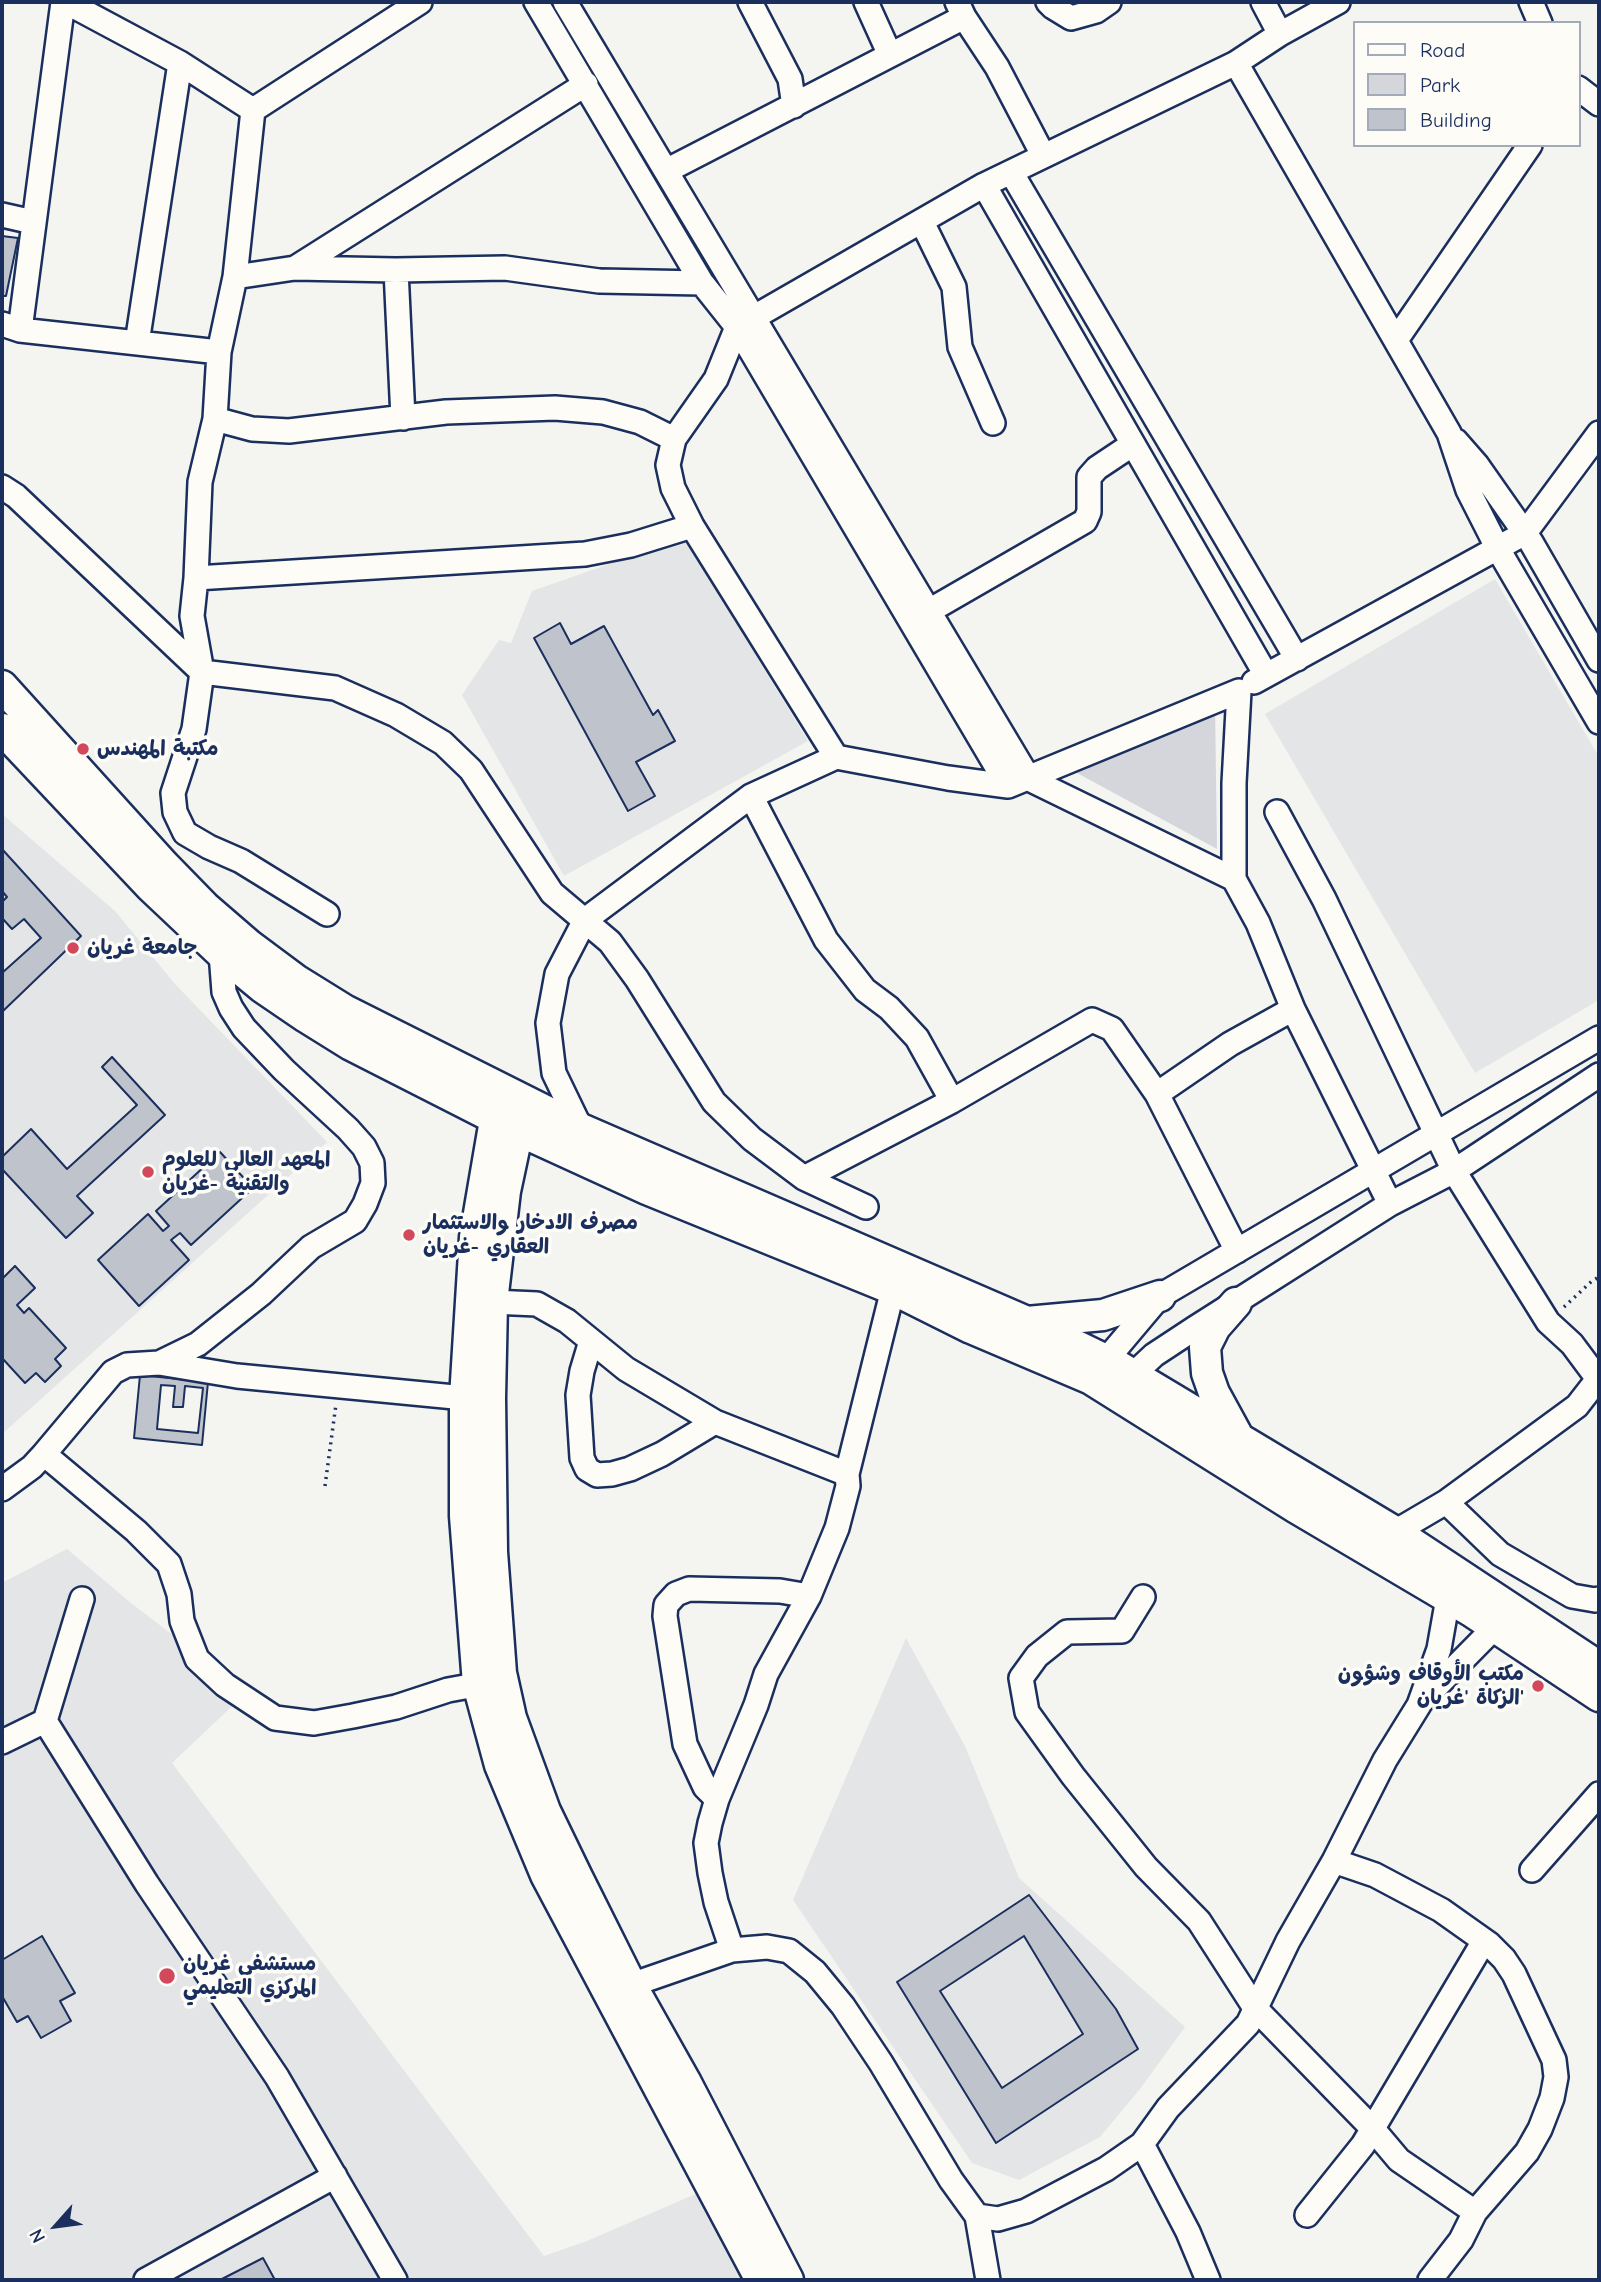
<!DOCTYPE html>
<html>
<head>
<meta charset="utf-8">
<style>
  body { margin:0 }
  #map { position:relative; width:1601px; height:2282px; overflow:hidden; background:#f4f4f1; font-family:"Comic Neue",sans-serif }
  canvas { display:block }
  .frame { position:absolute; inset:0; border:4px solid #1b2f5e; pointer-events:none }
  .legend { position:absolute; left:1353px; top:21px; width:228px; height:126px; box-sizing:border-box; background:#fdfcf7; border:2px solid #a3aaba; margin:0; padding:9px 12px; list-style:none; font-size:21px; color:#1b2f5e }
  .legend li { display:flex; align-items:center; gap:14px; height:35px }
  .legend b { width:35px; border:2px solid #a3aaba }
  .north { position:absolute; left:21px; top:2191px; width:70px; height:70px; -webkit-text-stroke:5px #fdfcf7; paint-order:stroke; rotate:242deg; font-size:19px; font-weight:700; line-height:28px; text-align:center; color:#1b2f5e }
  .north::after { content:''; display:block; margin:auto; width:24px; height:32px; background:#1b2f5e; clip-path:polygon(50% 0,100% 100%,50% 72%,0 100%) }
</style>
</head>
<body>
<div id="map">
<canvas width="1601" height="2282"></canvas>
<div class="frame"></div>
<ul class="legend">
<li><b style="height:9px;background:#fdfcf7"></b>Road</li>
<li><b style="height:19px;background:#d4d6db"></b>Park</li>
<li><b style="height:19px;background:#bfc3cc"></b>Building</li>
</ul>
<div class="north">N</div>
</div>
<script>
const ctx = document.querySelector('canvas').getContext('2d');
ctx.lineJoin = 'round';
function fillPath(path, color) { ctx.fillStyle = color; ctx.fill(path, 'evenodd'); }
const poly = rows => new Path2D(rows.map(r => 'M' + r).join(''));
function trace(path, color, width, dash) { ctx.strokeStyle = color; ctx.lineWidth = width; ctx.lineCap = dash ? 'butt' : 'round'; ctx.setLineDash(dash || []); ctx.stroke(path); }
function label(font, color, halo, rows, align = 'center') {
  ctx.font = font + ' "Comic Neue","Playpen Sans Arabic",sans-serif'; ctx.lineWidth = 7; ctx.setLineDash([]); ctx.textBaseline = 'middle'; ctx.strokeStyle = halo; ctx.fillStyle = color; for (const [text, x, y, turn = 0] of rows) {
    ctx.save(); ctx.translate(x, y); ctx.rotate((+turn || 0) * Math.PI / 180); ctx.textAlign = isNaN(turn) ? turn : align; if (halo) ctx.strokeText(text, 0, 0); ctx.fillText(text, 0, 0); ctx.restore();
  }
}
const built = poly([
  [684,538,808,741,564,876,462,695,499,640,511,643,532,591],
  [1495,579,1599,757,1599,1000,1475,1073,1265,714],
  [2,814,115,911,175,984,327,1142,2,1434],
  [67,1549,131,1603,247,1692,172,1763,544,2256,587,2241,707,2189,753,2280,2,2280,2,1583],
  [906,1638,965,1746,1019,1878,1185,2027,1140,2089,1100,2137,1019,2180,972,2163,793,1900]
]);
const green = poly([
  [1215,706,1217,849,1077,773]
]);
const building = poly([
  [2,236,18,238,6,296,2,296,2,236],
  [560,623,571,644,604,626,653,715,658,710,675,741,636,762,655,796,628,811,534,638,560,623],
  [2,849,81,936,2,1012,2,973,41,938,24,919,12,929,2,918,2,902,7,897,2,891,2,849],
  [112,1057,165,1115,77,1196,93,1213,66,1238,2,1169,2,1157,31,1129,67,1169,137,1105,102,1067,112,1057],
  [220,1152,253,1188,191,1245,180,1233,171,1240,189,1260,139,1306,98,1260,148,1214,163,1231,169,1226,156,1211,220,1152],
  [15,1266,35,1288,17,1305,24,1313,29,1308,66,1348,55,1359,61,1366,45,1382,36,1373,25,1383,2,1358,2,1279,15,1266],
  [140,1375,208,1382,202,1445,134,1438,140,1375],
  [161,1385,175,1386,173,1407,183,1407,185,1386,203,1388,198,1433,157,1429,161,1385],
  [1029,1895,1116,2009,1138,2049,996,2143,897,1982,1029,1895],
  [1024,1936,1083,2034,1002,2088,940,1991,1024,1936],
  [42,1936,75,1993,60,2001,71,2021,41,2038,28,2016,17,2022,2,1996,2,1960,42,1936],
  [263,2258,275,2280,220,2280,263,2258]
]);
const path = poly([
  [1564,1307,1592,1281,1599,1277],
  [325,1486,336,1404]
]);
const minor = poly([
  [66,2,180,63,253,110],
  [536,2,702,283,737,327,1008,786],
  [565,2,1029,779,1234,879],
  [750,2,790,79,794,106],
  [866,2,890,55],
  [957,2,964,17,997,67,1043,155],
  [1048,2,1053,7,1071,18,1096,11,1109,2],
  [1263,2,1280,34],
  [1338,2,1280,34,1236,63,984,185,737,327,716,379,674,439,668,465,673,488,692,526,836,757,948,778,1008,786,1239,691,1234,783,1234,879,1258,923,1293,1009,1390,1204],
  [1531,2,1540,23],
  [1236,63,1449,433,1468,490,1498,549,1599,722],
  [1578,88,1599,104],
  [666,171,964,17],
  [1011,172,1297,659],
  [984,185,1266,675],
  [2,215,33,222],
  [922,222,954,287,960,347,993,423],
  [295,268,586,84],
  [396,270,403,418],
  [235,277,253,110,420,2],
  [2,324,20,330,219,352],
  [20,330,63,2],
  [1396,340,1530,145],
  [137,343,180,63],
  [215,419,252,429,289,431,446,412,555,408,603,412,640,422,674,439],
  [1456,441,1477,465,1531,542,1599,660],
  [2,487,16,496,202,672],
  [196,578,200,482,215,419,219,352,235,277,295,268,396,270,505,268,599,281,702,283],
  [929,611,1085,521,1089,512,1089,477,1097,468,1133,444],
  [202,672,192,616,196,578,585,554,631,545,692,526],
  [1254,682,1525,533,1599,433],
  [751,796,826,940,865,990,889,1008,917,1038,952,1101],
  [1277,812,1324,899,1454,1171,1548,1322,1572,1344,1598,1379,1577,1406,1446,1502,1500,1554,1572,1596,1595,1600,1599,1599],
  [327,914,241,861,209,847,185,833,175,812,173,793,194,729,202,672,335,688,396,715,443,743,471,770,552,893,610,942,637,979,714,1102,752,1139,804,1178,866,1207],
  [1157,1094,1230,1044,1293,1009],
  [581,1129,554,1073,548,1023,557,974,585,920,751,796,836,757],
  [804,1178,952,1101,1092,1020,1112,1029,1157,1094,1237,1251],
  [492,1302,537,1304,567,1321,626,1369,715,1422,847,1474],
  [591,1341,582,1371,578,1395,582,1458,587,1469,597,1475,612,1474,630,1469,662,1454,715,1422],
  [159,1363,237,1376,465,1398],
  [1096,1372,1160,1296,1599,1038],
  [1123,1384,1154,1355,1195,1328,1390,1204,1454,1171,1599,1075],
  [44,1454,136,1531,169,1564,179,1594,182,1621,197,1659,225,1685,275,1718,314,1723,353,1716,396,1707,448,1690,492,1682],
  [2,1489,32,1467,44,1454,113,1372,127,1365,159,1363,198,1344,261,1294,311,1247,355,1221,365,1204,373,1183,372,1163,364,1147,348,1129,284,1070,244,1028,231,1008,224,992,221,953],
  [1395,1532,1446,1502],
  [1143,1597,1122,1631,1067,1632,1037,1656,1021,1678,1027,1712,1073,1776,1146,1867,1199,1921,1255,2008,1372,2128,1399,2160,1475,2212,1527,2152,1540,2129,1552,2098,1556,2077,1554,2060,1514,1974,1504,1959,1489,1944,1441,1910,1375,1875,1334,1861],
  [1423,1700,1495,1627],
  [45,1721,82,1599],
  [2,1742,45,1721,147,1884,277,2077,395,2280],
  [717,1799,705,1787,685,1744,665,1616,666,1605,676,1594,689,1589,780,1591,809,1596],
  [1532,1870,1599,1794],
  [732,1950,716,1902,710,1873,706,1843,710,1823,717,1799,756,1705,766,1674,809,1596,837,1528,848,1486,847,1474,893,1289],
  [631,1985,732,1950,767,1947,789,1951,815,1972,843,2006,881,2063,951,2180,977,2216,998,2219,1026,2211,1106,2169,1142,2144],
  [1307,2215,1363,2145,1484,1941],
  [977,2216,988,2280],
  [146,2280,335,2176],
  [1208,2280,1188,2232,1142,2144,1168,2108,1248,2024,1288,1941,1334,1861,1385,1760,1419,1705,1439,1649,1448,1598],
  [1430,2280,1461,2240,1475,2212]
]);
const major = poly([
  [2,686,164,865,205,907,249,945,296,980,346,1011,581,1129,1027,1322,1118,1366,1395,1532,1599,1667],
  [2,729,150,886,221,953,262,987,306,1017,351,1045,518,1130,647,1189,893,1289,971,1328,1091,1379,1295,1507,1471,1611,1599,1696],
  [501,1104,495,1120,475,1237,465,1398,465,1516,478,1684,500,1765,546,1875,761,2280],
  [525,1112,518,1130,505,1191,492,1302,490,1398,492,1552,501,1673,511,1718,545,1811,577,1877,631,1985,685,2081,788,2280],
  [1236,1303,1215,1327,1205,1347,1207,1373,1214,1393,1238,1437],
  [1027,1322,1103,1315,1160,1296]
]);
const markers = [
  [83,749,7,"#d1495b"],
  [73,948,7,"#d1495b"],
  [148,1172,7,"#d1495b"],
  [409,1235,7,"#d1495b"],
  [1538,1686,7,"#d1495b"],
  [167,1976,9,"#d1495b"]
];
const poiNames = [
  ["مكتبة المهندس",97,749],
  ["جامعة غريان",87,948],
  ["المعهد العالي للعلوم",162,1160],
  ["والتقنية -غريان",162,1184],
  ["مصرف الادخار والاستثمار",423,1223],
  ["العقاري -غريان",423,1247],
  ["مكتب الأوقاف وشؤون",1524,1674,"right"],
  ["الزكاة 'غريان'",1524,1698,"right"],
  ["مستشفى غريان",183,1964],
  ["المركزي التعليمي",183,1988]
];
fillPath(built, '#e4e5e6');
fillPath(green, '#d4d6db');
fillPath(building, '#bfc3cc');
trace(building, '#1b2f5e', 2);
trace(minor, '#1b2f5e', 28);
trace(major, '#1b2f5e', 35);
trace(path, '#1b2f5e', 3.5, [2, 5]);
trace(minor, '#fdfcf7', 23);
trace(major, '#fdfcf7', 30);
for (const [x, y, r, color] of markers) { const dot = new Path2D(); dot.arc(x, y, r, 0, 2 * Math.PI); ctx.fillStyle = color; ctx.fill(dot); trace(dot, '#fdfcf7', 2.5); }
label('bold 21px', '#1b2f5e', '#fdfcf7', poiNames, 'left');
</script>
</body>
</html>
